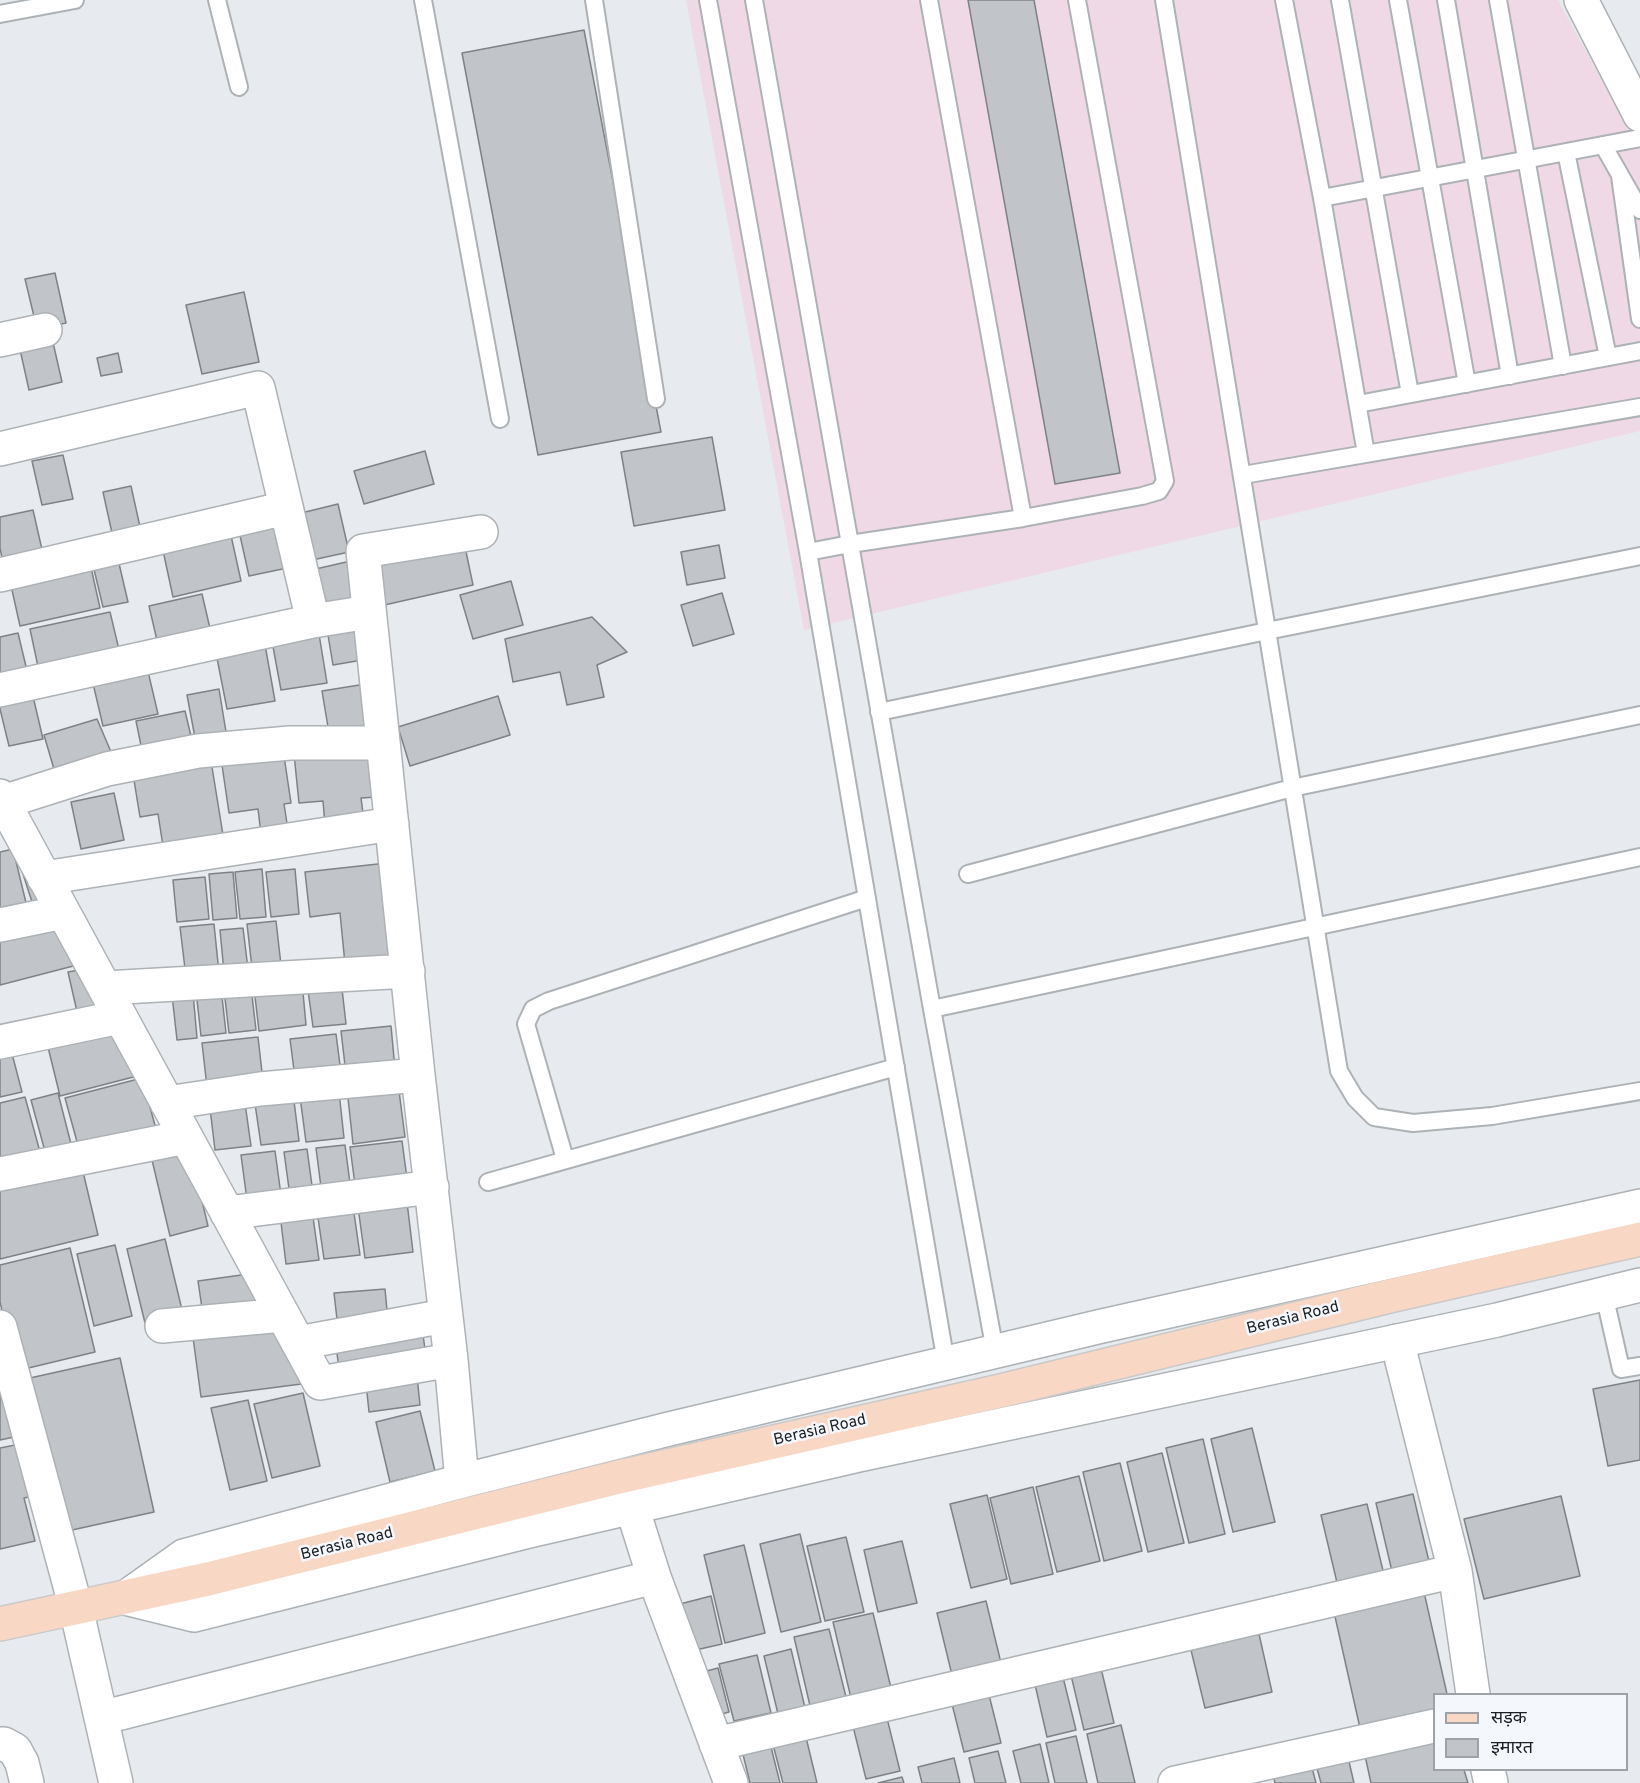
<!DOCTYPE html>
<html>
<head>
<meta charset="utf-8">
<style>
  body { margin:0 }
  #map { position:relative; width:1640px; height:1783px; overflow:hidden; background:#e7ebf0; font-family:Overpass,"Noto Sans Devanagari",sans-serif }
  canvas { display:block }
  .legend { position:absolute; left:1433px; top:1693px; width:195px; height:78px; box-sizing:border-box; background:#f4f8fd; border:2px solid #9ea1a5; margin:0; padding:8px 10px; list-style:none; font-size:18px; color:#1d1f20 }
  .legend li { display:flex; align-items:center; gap:12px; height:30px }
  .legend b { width:30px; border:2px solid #9ea1a5 }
</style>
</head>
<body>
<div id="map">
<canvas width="1640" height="1783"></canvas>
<ul class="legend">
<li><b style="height:8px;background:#f9d7c5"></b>सड़क</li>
<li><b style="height:16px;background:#c1c5ca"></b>इमारत</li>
</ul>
</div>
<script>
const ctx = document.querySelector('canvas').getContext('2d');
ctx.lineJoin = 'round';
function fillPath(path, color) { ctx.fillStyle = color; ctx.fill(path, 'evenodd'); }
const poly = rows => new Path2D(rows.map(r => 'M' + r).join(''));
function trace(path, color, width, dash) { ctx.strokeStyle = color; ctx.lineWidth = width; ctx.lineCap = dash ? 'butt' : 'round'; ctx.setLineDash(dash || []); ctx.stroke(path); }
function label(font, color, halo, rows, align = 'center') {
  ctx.font = font + ' Overpass,sans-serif'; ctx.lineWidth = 5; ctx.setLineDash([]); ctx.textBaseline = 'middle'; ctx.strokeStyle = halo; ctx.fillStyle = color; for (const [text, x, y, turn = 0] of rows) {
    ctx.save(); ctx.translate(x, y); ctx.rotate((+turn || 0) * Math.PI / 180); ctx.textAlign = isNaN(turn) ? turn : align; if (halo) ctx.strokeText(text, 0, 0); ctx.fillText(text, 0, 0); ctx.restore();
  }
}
const industrial = poly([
  [686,0,1558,0,1640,149,1640,431,804,630]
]);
const building = poly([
  [968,0,1034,0,1120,473,1055,484,968,0],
  [584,30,661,432,538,455,462,53,584,30],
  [55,273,66,323,37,329,25,279,55,273],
  [244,292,259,362,202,374,186,305,244,292],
  [52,338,62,382,29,390,19,345,52,338],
  [118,353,122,372,101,376,97,358,118,353],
  [712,437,725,510,634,526,621,452,712,437],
  [425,451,434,484,364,504,354,471,425,451],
  [63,455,73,499,42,505,32,461,63,455],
  [131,486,142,536,114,542,103,492,131,486],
  [338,504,349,552,303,562,293,515,338,504],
  [33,510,43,554,3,563,0,548,0,517,33,510],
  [282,522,292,567,249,576,239,531,282,522],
  [230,531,241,581,173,597,162,546,230,531],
  [719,545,725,578,687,585,681,552,719,545],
  [465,547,473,585,380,606,372,567,465,547],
  [117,555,128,602,103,607,92,561,117,555],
  [355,560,364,603,317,614,307,571,355,560],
  [90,563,100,608,20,626,10,581,90,563],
  [511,581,523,625,473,639,460,595,511,581],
  [722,593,734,634,693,646,681,605,722,593],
  [202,594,212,637,159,649,149,606,202,594],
  [110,612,121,658,40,676,30,629,110,612],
  [592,617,627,652,597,665,604,697,567,705,560,672,513,682,505,639,592,617],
  [367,621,374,658,333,665,327,629,367,621],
  [318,628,327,683,281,690,271,636,318,628],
  [18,633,29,679,0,685,0,637,18,633],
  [264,639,275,701,227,709,215,648,264,639],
  [146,663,158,714,103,726,91,675,146,663],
  [372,683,380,731,330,739,322,691,372,683],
  [219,689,227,738,196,743,187,695,219,689],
  [32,692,43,739,9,746,0,709,0,699,32,692],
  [498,696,510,735,410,766,398,727,498,696],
  [185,711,194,749,144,760,136,721,185,711],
  [97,719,114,759,56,776,44,735,97,719],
  [372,746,377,797,361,798,363,813,325,825,323,801,299,803,294,754,372,746],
  [284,756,291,803,284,804,288,830,261,834,258,809,229,813,222,765,284,756],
  [211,761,224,841,163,846,158,814,140,817,133,774,211,761],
  [114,793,124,840,81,849,71,802,114,793],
  [13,849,28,911,0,917,0,852,13,849],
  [387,863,396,959,345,964,340,913,310,917,305,872,387,863],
  [262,869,266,917,240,919,235,872,262,869],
  [295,869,299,914,271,917,266,872,295,869],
  [22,871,46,905,34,908,22,871],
  [233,872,237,918,213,920,209,874,233,872],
  [205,877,209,919,177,922,173,880,205,877],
  [276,921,281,965,252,968,247,924,276,921],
  [65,922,81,964,0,985,0,937,65,922],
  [214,924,219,973,186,977,180,927,214,924],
  [243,928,248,969,224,972,220,930,243,928],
  [90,968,98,1012,78,1016,68,972,90,968],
  [341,980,346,1024,313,1027,307,983,341,980],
  [302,982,306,1025,259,1031,254,988,302,982],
  [251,987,256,1030,229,1033,224,990,251,987],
  [221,988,226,1033,201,1036,196,991,221,988],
  [193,993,197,1038,177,1040,172,995,193,993],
  [122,1025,141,1075,60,1096,47,1043,122,1025],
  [391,1026,395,1069,346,1074,341,1031,391,1026],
  [336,1034,341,1073,295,1078,290,1039,336,1034],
  [258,1037,263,1081,207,1087,202,1043,258,1037],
  [10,1046,22,1092,0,1097,0,1049,10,1046],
  [142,1078,156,1129,79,1149,65,1098,142,1078],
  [399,1091,405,1137,353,1144,348,1098,399,1091],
  [339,1092,344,1138,306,1142,300,1097,339,1092],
  [58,1093,72,1148,46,1155,31,1100,58,1093],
  [293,1093,299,1141,261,1145,254,1097,293,1093],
  [244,1096,251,1146,215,1150,209,1100,244,1096],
  [25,1097,40,1152,0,1162,0,1103,25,1097],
  [402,1141,408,1186,356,1192,350,1147,402,1141],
  [345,1145,351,1191,322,1195,316,1148,345,1145],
  [307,1149,313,1193,290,1196,284,1152,307,1149],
  [190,1151,208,1226,170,1236,152,1160,190,1151],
  [275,1151,281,1195,247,1200,241,1155,275,1151],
  [80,1159,98,1235,0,1259,0,1178,80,1159],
  [406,1194,413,1252,365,1258,357,1200,406,1194],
  [353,1206,360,1255,324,1259,317,1211,353,1206],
  [312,1210,319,1260,286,1264,280,1214,312,1210],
  [165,1239,183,1314,145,1323,127,1249,165,1239],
  [115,1245,132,1316,94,1326,77,1254,115,1245],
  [70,1248,95,1352,16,1371,0,1302,0,1265,70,1248],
  [256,1273,261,1306,203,1315,198,1281,256,1273],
  [385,1289,388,1321,338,1328,334,1293,385,1289],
  [267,1321,309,1383,201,1397,192,1330,267,1321],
  [422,1328,426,1356,339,1367,335,1341,422,1328],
  [120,1358,154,1512,63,1532,30,1378,120,1358],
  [0,1372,14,1437,0,1440,0,1372],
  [417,1376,420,1405,369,1412,366,1383,417,1376],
  [1640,1380,1640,1460,1608,1466,1593,1389,1640,1380],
  [303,1393,320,1466,272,1478,254,1404,303,1393],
  [248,1400,267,1481,230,1490,211,1408,248,1400],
  [420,1411,435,1471,390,1482,376,1422,420,1411],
  [1252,1428,1275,1522,1233,1532,1211,1439,1252,1428],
  [1203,1439,1225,1534,1189,1543,1166,1448,1203,1439],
  [20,1444,33,1496,24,1498,35,1541,0,1549,0,1448,20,1444],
  [1162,1453,1184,1543,1148,1552,1127,1462,1162,1453],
  [1120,1463,1142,1551,1104,1561,1083,1472,1120,1463],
  [1079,1476,1100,1561,1057,1572,1036,1487,1079,1476],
  [1033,1487,1053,1574,1011,1584,990,1498,1033,1487],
  [1413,1494,1431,1570,1394,1580,1376,1503,1413,1494],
  [987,1495,1007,1579,971,1588,950,1504,987,1495],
  [1561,1496,1580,1576,1484,1599,1464,1519,1561,1496],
  [1367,1504,1385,1579,1339,1591,1321,1515,1367,1504],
  [800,1534,821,1622,781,1632,760,1544,800,1534],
  [846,1537,864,1612,825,1621,807,1546,846,1537],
  [902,1541,917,1603,878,1612,864,1550,902,1541],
  [744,1545,765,1633,725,1643,704,1555,744,1545],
  [1424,1592,1447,1694,1434,1694,1434,1721,1362,1737,1334,1612,1424,1592],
  [711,1596,722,1644,687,1652,676,1605,711,1596],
  [986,1601,1001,1663,952,1675,937,1613,986,1601],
  [873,1613,891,1688,851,1698,833,1622,873,1613],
  [829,1629,847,1701,811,1710,794,1637,829,1629],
  [1259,1634,1272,1692,1205,1708,1191,1650,1259,1634],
  [791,1649,806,1712,779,1718,764,1656,791,1649],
  [757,1655,771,1713,734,1721,719,1664,757,1655],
  [1100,1664,1114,1723,1084,1730,1070,1671,1100,1664],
  [718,1668,729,1712,714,1716,703,1672,718,1668],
  [1062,1673,1076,1730,1047,1737,1034,1680,1062,1673],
  [986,1683,1001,1743,964,1752,949,1692,986,1683],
  [885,1710,900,1771,866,1779,851,1718,885,1710],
  [1121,1725,1135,1783,1098,1783,1087,1734,1121,1725],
  [804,1729,817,1783,783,1783,771,1737,804,1729],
  [1434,1733,1434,1770,1464,1770,1468,1783,1371,1783,1364,1751,1434,1733],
  [768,1735,780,1783,750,1783,740,1742,768,1735],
  [1076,1736,1087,1783,1055,1783,1046,1743,1076,1736],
  [1040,1744,1049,1783,1021,1783,1013,1751,1040,1744],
  [1346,1749,1354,1783,1321,1783,1314,1757,1346,1749],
  [998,1751,1006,1783,975,1783,969,1758,998,1751],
  [1309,1756,1316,1783,1275,1783,1271,1765,1309,1756],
  [954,1758,960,1783,922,1783,918,1767,954,1758],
  [902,1777,904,1783,878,1783,902,1777]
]);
const service = poly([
  [217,0,239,87],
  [423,0,500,419],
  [594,0,656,399],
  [708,0,808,552,946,1363],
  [754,0,932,1009,995,1351],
  [929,0,1023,518],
  [1164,0,1339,1071,1355,1098,1374,1117,1413,1123,1492,1116,1640,1091],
  [1284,0,1322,198,1366,454],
  [1340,0,1410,394],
  [1398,0,1467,384],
  [1446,0,1510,376],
  [1498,0,1563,366],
  [0,14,75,0],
  [1603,145,1640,210],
  [1566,152,1608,357],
  [1620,176,1640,319],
  [1322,198,1640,138],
  [1358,404,1640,351],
  [1243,475,1640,407],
  [808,552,850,544,1023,518,1142,496,1159,491,1165,481,1077,0],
  [879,712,1267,631,1640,556],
  [968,874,1292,788,1640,715],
  [932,1009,1640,857],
  [565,1159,526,1024,533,1009,549,1001,867,898],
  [488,1182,896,1067],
  [1604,1294,1621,1369,1640,1366]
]);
const minor = poly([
  [1581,0,1640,115],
  [0,340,45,330],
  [0,449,258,388,313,621],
  [0,575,286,508],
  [0,690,313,621,369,612],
  [0,796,320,1383,451,1360],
  [3,802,107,769,198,751,290,743,383,743],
  [44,878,392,824],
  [0,925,63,912],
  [105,988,408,971],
  [0,1042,120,1017],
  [167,1103,260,1089,418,1075],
  [0,1174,186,1137],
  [227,1213,432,1187],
  [162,1326,283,1315],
  [0,1327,76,1608,116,1783],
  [1397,1341,1455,1571,1473,1694],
  [298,1343,445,1316],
  [462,1481,451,1360,418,1075,363,551,481,532],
  [632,1507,654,1577,731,1783],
  [101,1718,654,1577],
  [0,1744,4,1744,15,1750,22,1763,27,1783],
  [716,1744,1455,1571],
  [1488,1770,1491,1783],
  [1175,1783,1434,1726]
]);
const tertiary = poly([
  [125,1598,184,1556,462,1481,669,1429,1102,1326,1640,1206],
  [125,1598,194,1615,529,1531,859,1455,1497,1320,1640,1285]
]);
const primary = poly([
  [0,1624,208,1579,619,1477,1000,1391,1394,1295,1640,1239]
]);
const streetNames = [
  ["Berasia Road",1293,1319,-14],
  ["Berasia Road",820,1431,-13],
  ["Berasia Road",347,1545,-14]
];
fillPath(industrial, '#f0d9e6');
fillPath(building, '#c1c5ca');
trace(building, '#7e8286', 1.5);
trace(service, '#adb2b6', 20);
trace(minor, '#adb2b6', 36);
trace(tertiary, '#adb2b6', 36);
trace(primary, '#c9c9c9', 36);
trace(service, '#fff', 16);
trace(minor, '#fff', 33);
trace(tertiary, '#fff', 33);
trace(primary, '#f9d7c5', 33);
label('16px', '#1d1f20', '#f4f8fd', streetNames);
</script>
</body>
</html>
